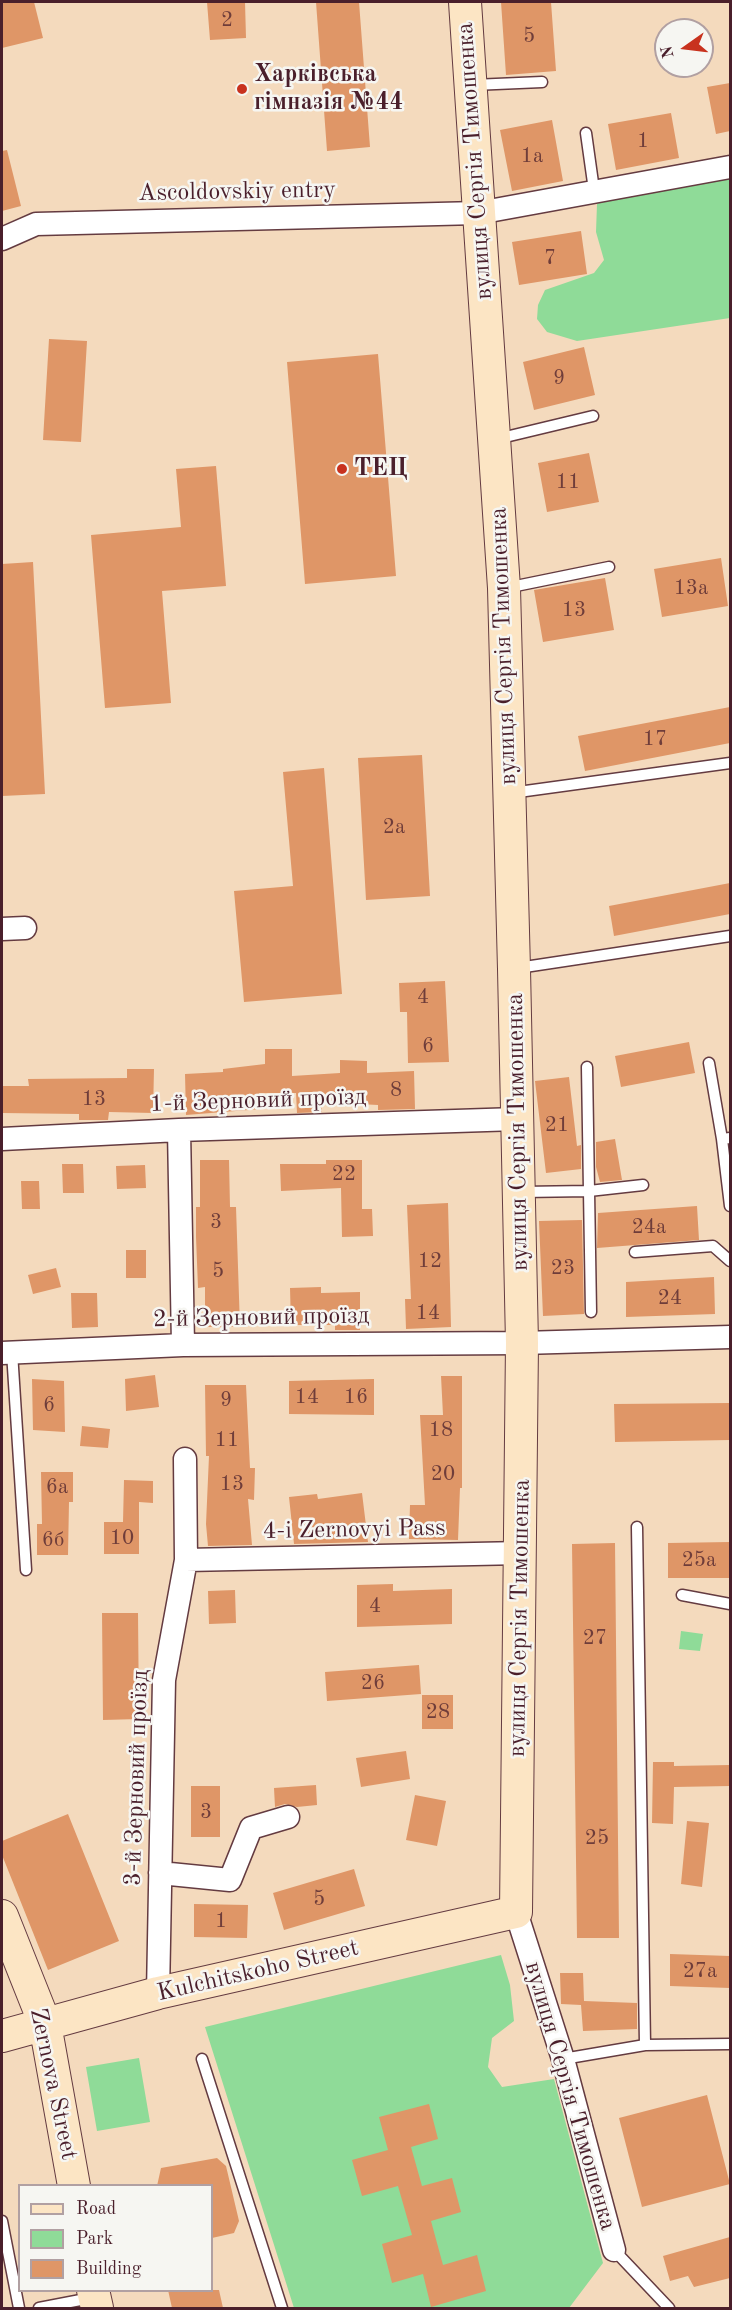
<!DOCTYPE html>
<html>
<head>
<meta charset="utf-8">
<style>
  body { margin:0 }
  #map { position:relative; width:732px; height:2310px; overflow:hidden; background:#f4dabd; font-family:"Old Standard TT",serif }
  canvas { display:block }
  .frame { position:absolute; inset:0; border:3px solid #4a1f2b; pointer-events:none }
  .legend { position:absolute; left:18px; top:2184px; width:195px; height:108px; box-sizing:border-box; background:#f6f6f2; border:2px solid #b1a0a2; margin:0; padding:8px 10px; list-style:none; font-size:18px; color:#4a1f2b }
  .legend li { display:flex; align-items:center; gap:12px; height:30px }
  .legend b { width:30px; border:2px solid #b1a0a2 }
  .north { position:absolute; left:654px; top:18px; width:60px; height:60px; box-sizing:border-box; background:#f6f6f2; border:2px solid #b1a0a2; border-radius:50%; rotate:256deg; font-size:16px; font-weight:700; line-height:24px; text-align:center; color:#4a1f2b }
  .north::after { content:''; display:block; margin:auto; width:21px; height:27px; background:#c8321e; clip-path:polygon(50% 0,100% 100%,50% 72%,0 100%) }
</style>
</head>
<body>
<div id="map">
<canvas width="732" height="2310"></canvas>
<div class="frame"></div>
<ul class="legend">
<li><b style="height:8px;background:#fce5c4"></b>Road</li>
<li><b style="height:16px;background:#8fdb98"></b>Park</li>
<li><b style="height:16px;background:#df9667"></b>Building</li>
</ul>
<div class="north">N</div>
</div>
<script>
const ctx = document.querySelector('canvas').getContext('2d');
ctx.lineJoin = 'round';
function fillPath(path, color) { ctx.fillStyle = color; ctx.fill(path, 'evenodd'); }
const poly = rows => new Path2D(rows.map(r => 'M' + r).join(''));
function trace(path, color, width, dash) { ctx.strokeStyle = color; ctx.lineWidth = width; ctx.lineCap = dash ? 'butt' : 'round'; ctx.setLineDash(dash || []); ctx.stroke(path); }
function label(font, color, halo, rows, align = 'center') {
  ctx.font = font + ' "Old Standard TT",serif'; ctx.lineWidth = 5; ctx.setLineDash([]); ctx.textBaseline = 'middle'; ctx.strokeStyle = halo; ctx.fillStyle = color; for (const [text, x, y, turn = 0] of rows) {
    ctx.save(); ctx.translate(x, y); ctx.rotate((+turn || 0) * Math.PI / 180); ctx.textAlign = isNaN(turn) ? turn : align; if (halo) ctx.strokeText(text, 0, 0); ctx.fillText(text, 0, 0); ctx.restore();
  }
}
const green = poly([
  [730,177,730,318,577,341,547,332,537,319,538,305,545,290,594,273,604,260,596,232,597,204,613,195],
  [681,1631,703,1634,700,1651,679,1649],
  [501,1955,510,1985,514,2021,492,2038,488,2067,502,2087,554,2079,603,2263,569,2308,294,2308,205,2027],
  [139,2058,150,2122,97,2131,86,2067]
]);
const building = poly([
  [2,2,34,2,43,38,2,48],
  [207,2,245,2,246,38,210,40],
  [316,2,359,2,370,147,327,151],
  [501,2,551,2,556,71,506,75],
  [730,83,730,131,716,134,707,87],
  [671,113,679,158,616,170,608,124],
  [552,120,563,181,512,191,500,130],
  [7,150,21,206,2,211,2,151],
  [581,231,587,274,519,285,512,242],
  [49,339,87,341,81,442,43,440],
  [584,347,595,395,534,410,523,362],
  [378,354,396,576,305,584,287,362],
  [589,453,599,502,547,512,538,463],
  [216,466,226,586,162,591,171,703,105,708,91,535,181,527,176,469],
  [721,558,728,606,662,617,654,569],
  [33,562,45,794,2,796,2,564],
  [605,578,614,630,543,642,534,590],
  [730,707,730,743,585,771,578,736],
  [422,755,430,896,366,900,358,758],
  [324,768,342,994,244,1002,234,891,293,886,283,772],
  [730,883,730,914,614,936,609,906],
  [445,981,449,1062,408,1063,407,1012,400,1012,399,983],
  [689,1042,695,1073,621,1087,615,1056],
  [265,1049,292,1049,292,1076,340,1073,340,1060,367,1061,367,1073,414,1071,415,1109,378,1110,378,1105,321,1102,322,1112,297,1113,296,1093,259,1093,261,1109,186,1115,185,1074,223,1072,223,1069,265,1064],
  [127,1069,154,1069,153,1113,109,1112,108,1120,79,1120,79,1114,2,1113,2,1086,29,1086,28,1079,127,1078],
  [569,1077,577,1146,581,1145,581,1169,546,1173,535,1081],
  [615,1139,622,1180,600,1182,596,1167,596,1142],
  [200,1160,229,1160,230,1207,236,1207,240,1327,205,1327,205,1287,198,1288,196,1237,196,1207,200,1207],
  [326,1160,362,1160,362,1209,372,1209,373,1236,342,1237,341,1188,281,1191,280,1164,326,1164],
  [62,1164,83,1164,84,1193,63,1193],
  [145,1165,146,1188,117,1189,116,1166],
  [21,1181,39,1181,40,1209,22,1209],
  [448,1203,451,1327,406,1329,405,1299,411,1299,407,1205],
  [697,1206,699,1240,597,1248,598,1213],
  [582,1220,584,1314,543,1316,539,1221],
  [126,1250,146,1250,146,1278,126,1278],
  [56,1268,61,1287,33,1294,28,1275],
  [714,1277,715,1314,626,1317,626,1282],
  [321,1287,321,1293,360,1292,360,1330,335,1330,335,1325,291,1325,290,1288],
  [71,1293,97,1293,98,1327,72,1328],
  [155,1375,159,1407,126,1411,125,1379],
  [441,1376,462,1376,462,1488,460,1488,458,1540,409,1539,410,1505,425,1505,420,1415,443,1415],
  [32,1379,64,1381,65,1432,33,1430],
  [374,1379,374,1415,289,1414,289,1381],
  [205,1385,246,1385,250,1468,255,1468,254,1500,248,1499,252,1545,208,1546,206,1524,209,1456,206,1456],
  [730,1403,730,1440,615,1442,614,1404],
  [82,1426,110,1429,108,1448,80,1446],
  [41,1472,73,1472,73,1502,69,1502,68,1555,37,1555,37,1524,42,1524],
  [124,1480,153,1481,153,1503,139,1502,139,1554,104,1554,104,1522,123,1522],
  [362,1493,368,1542,294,1544,289,1497,317,1494,318,1499],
  [730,1542,730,1578,668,1578,668,1543],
  [615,1543,619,1938,577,1938,572,1544],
  [393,1584,393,1591,452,1589,452,1624,357,1627,357,1585],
  [235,1590,236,1623,209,1624,208,1591],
  [102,1613,138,1613,139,1719,103,1720],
  [419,1665,421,1694,327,1701,325,1672],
  [422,1695,453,1695,453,1729,422,1729],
  [406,1751,410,1779,361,1787,356,1758],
  [653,1762,674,1762,674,1766,730,1765,730,1786,674,1787,673,1824,652,1823],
  [316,1785,317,1805,297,1807,285,1804,275,1807,274,1788],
  [191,1786,220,1786,220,1837,191,1837],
  [415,1795,446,1801,437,1846,406,1840],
  [68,1814,119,1941,48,1970,2,1855,2,1841],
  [687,1821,709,1823,702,1887,681,1884],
  [354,1869,365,1906,284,1930,273,1893],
  [194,1904,248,1905,247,1938,194,1937],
  [670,1954,730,1956,730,1988,670,1986],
  [560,1973,583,1973,584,2001,637,2003,637,2029,583,2031,581,2005,561,2004],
  [707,2095,730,2184,642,2207,619,2118],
  [429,2104,438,2139,411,2147,422,2186,452,2178,461,2212,431,2221,443,2265,477,2255,486,2291,431,2307,423,2274,392,2283,382,2244,412,2235,398,2186,362,2196,352,2160,388,2150,379,2117],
  [217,2158,226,2166,239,2221,234,2233,212,2238,212,2186,157,2186,161,2168],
  [730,2237,730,2278,694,2287,688,2276,670,2281,663,2256],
  [168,2290,219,2290,223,2308,172,2308]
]);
const lane = poly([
  [473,85,542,82],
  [586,133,594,190],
  [497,439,593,416],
  [506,588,609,567],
  [511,793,730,763],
  [518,968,730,936],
  [709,1063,722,1139],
  [587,1067,589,1191,643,1185],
  [730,1138,722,1139,730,1206],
  [522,1192,589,1191,591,1312],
  [635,1252,713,1246,730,1261],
  [12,1352,26,1570],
  [637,1527,645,2045],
  [682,1595,730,1604],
  [202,2059,282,2308],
  [563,2059,645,2045,730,2044],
  [2,2221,19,2308],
  [614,2250,669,2308],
  [39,2308,91,2298]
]);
const street = poly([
  [2,239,36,224,478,213,730,167],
  [2,929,25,928],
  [179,1130,183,1345],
  [2,1139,179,1130,517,1119],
  [2,1353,183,1345,522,1343,730,1337],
  [186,1560,522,1553],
  [160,1873,230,1880,251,1828,288,1817],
  [516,1912,563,2059,614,2250],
  [158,1993,164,1680,186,1560,185,1459]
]);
const secondary = poly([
  [2,1916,45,2024,74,2186],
  [2,2036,158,1993,516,1912,522,1343,514,969,504,588,465,2],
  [93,2290,97,2308]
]);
const markers = [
  [242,89,6,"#c8321e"],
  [342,469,6,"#c8321e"]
];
const numberNames = [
  ["2",227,20],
  ["5",529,36],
  ["1",643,141],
  ["1а",532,156],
  ["7",550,258],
  ["9",559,378],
  ["11",568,482],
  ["13а",691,588],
  ["13",574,610],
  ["17",655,739],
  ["2а",394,827],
  ["4",423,997],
  ["6",428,1046],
  ["8",396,1090],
  ["13",94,1099],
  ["21",557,1125],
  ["22",344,1174],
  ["3",216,1222],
  ["24а",649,1227],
  ["12",430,1261],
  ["23",563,1268],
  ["5",218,1271],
  ["24",670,1298],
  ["14",428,1313],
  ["14",307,1397],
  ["16",356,1397],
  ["9",226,1400],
  ["6",49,1405],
  ["18",441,1430],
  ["11",227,1440],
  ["20",443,1474],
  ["13",232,1484],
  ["6а",57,1487],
  ["10",122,1538],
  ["6б",53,1540],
  ["25а",699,1560],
  ["4",375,1606],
  ["27",595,1638],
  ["26",373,1683],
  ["28",438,1712],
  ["3",206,1812],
  ["25",597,1838],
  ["5",319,1899],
  ["1",221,1921],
  ["27а",700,1971]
];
const poiNames = [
  ["Харківська",254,75],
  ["гімназія №44",254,103],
  ["ТЕЦ",354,469]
];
const streetNames = [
  ["вулиця Сергія Тимошенка",475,161,-94],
  ["Ascoldovskiy entry",237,192,-1],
  ["вулиця Сергія Тимошенка",504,646,-92],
  ["1-й Зерновий проїзд",258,1101,-2],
  ["вулиця Сергія Тимошенка",518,1132,-91],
  ["2-й Зерновий проїзд",261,1318,-1],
  ["4-i Zernovyi Pass",354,1530,-1],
  ["вулиця Сергія Тимошенка",520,1618,-89],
  ["3-й Зерновий проїзд",137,1778,-88],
  ["Kulchitskoho Street",258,1971,-13],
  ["Zernova Street",53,2084,78],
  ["вулиця Сергія Тимошенка",570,2096,74]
];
fillPath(green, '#8fdb98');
fillPath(building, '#df9667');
trace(lane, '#643b41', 13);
trace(street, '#643b41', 25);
trace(secondary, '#643b41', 34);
trace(lane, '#fff', 10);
trace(street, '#fff', 22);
trace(secondary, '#fce5c4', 32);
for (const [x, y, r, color] of markers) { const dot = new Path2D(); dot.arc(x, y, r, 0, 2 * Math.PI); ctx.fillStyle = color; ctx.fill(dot); trace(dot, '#f6f6f2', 2); }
label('21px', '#6f3d3a', null, numberNames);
label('bold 24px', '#4a1f2b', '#f6f6f2', poiNames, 'left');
label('24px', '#4a1f2b', '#f6f6f2', streetNames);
</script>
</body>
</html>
